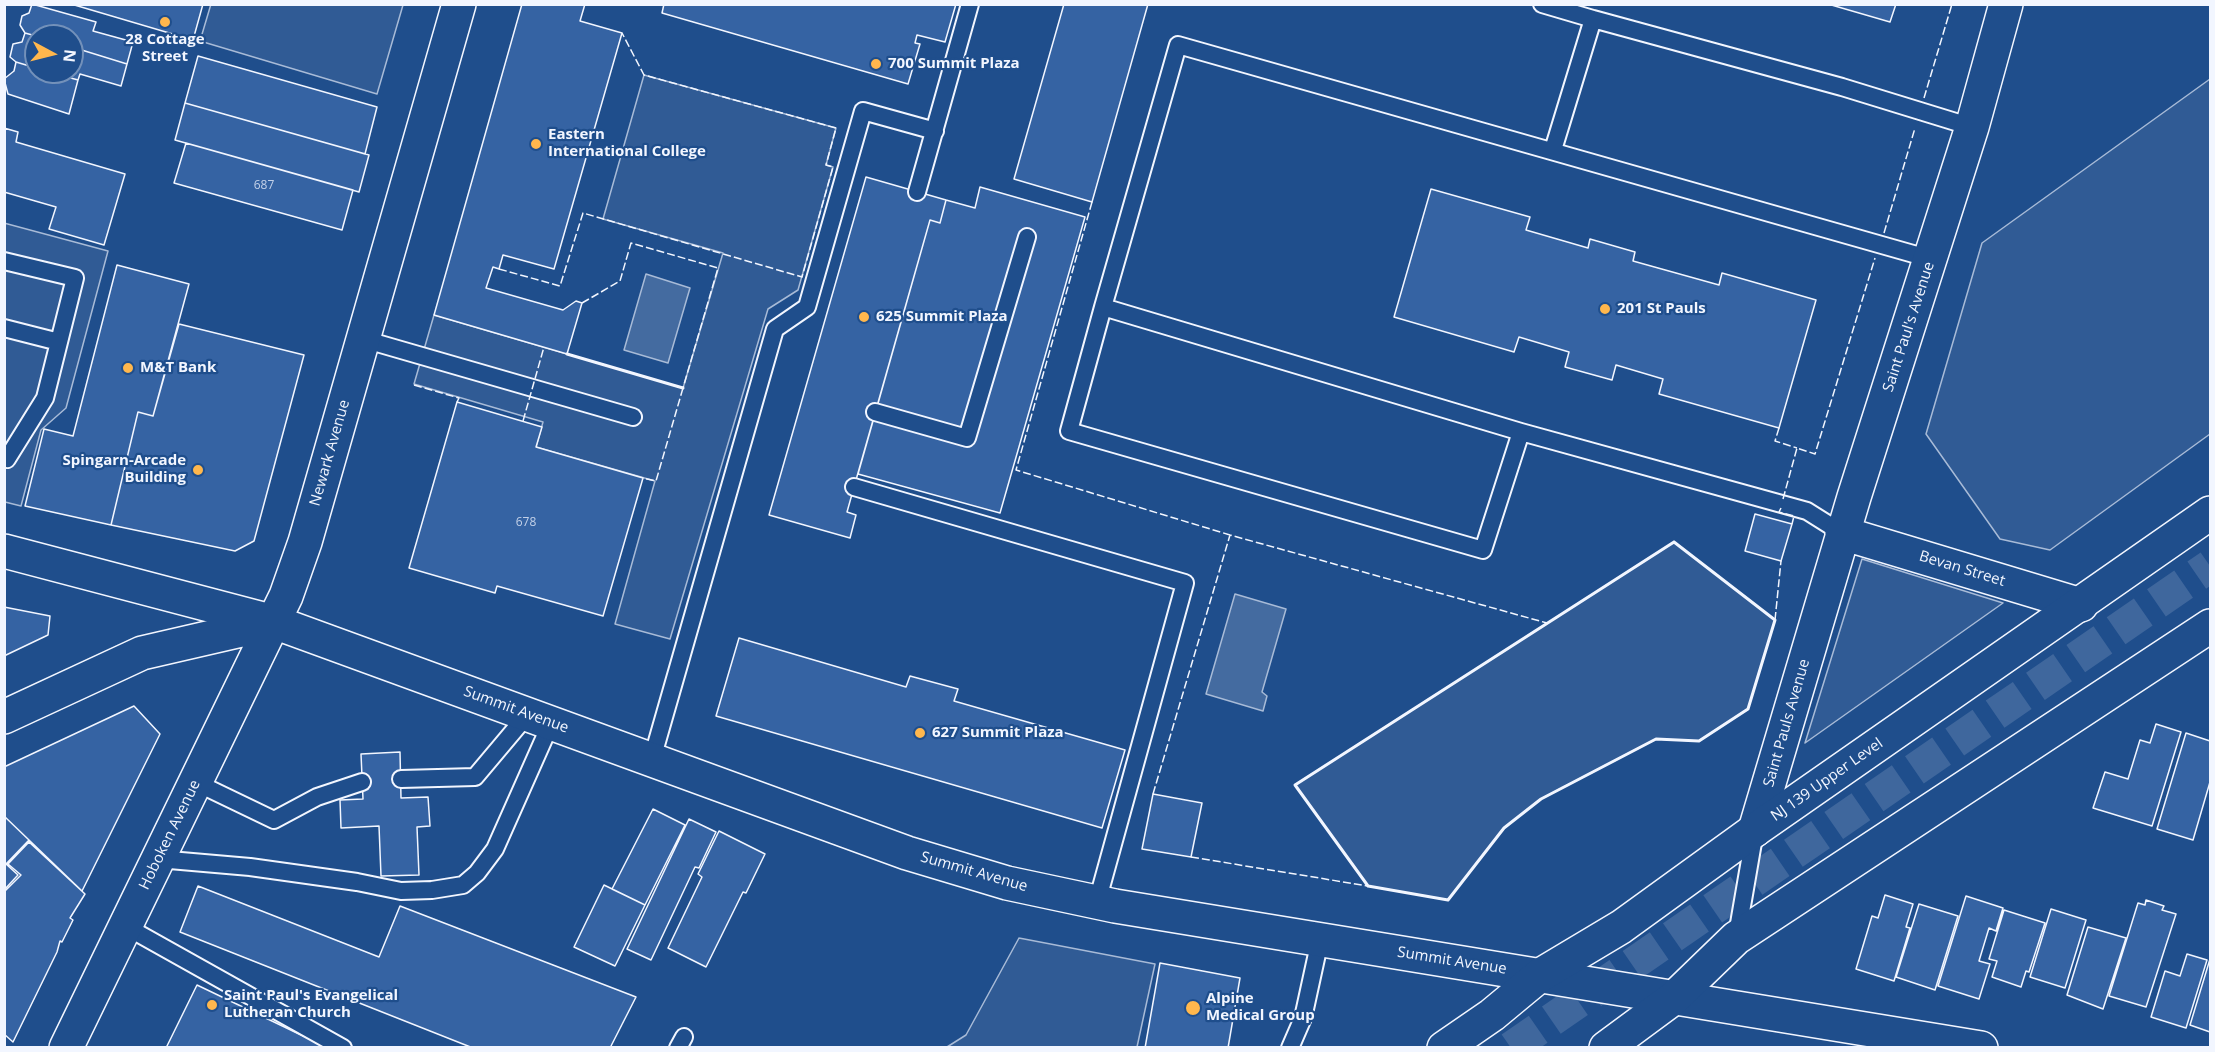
<!DOCTYPE html>
<html>
<head>
<meta charset="utf-8">
<style>
  body { margin:0 }
  #map { position:relative; width:2215px; height:1052px; overflow:hidden; background:#1f4e8c; font-family:"Open Sans",sans-serif }
  canvas { display:block }
  .frame { position:absolute; inset:0; border:6px solid #f2f6ff; pointer-events:none }
  .north { position:absolute; left:24px; top:24px; width:60px; height:60px; box-sizing:border-box; background:#1f4e8c; border:2px solid #7391ba; border-radius:50%; rotate:97deg; font-size:16px; font-weight:700; line-height:24px; text-align:center; color:#f2f6ff }
  .north::after { content:''; display:block; margin:auto; width:21px; height:27px; background:#ffb74d; clip-path:polygon(50% 0,100% 100%,50% 72%,0 100%) }
</style>
</head>
<body>
<div id="map">
<canvas width="2215" height="1052"></canvas>
<div class="frame"></div>
<div class="north">N</div>
</div>
<script>
const ctx = document.querySelector('canvas').getContext('2d');
ctx.lineJoin = 'round';
function fillPath(path, color) { ctx.fillStyle = color; ctx.fill(path, 'evenodd'); }
const poly = rows => new Path2D(rows.map(r => 'M' + r).join(''));
function trace(path, color, width, dash) { ctx.strokeStyle = color; ctx.lineWidth = width; ctx.lineCap = dash ? 'butt' : 'round'; ctx.setLineDash(dash || []); ctx.stroke(path); }
function label(font, color, halo, rows, align = 'center') {
  ctx.font = font + ' "Open Sans",sans-serif'; ctx.lineWidth = 4.5; ctx.setLineDash([]); ctx.textBaseline = 'middle'; ctx.strokeStyle = halo; ctx.fillStyle = color; for (const [text, x, y, turn = 0] of rows) {
    ctx.save(); ctx.translate(x, y); ctx.rotate((+turn || 0) * Math.PI / 180); ctx.textAlign = isNaN(turn) ? turn : align; if (halo) ctx.strokeText(text, 0, 0); ctx.fillText(text, 0, 0); ctx.restore();
  }
}
const built = poly([
  [211,4,403,4,403,5,377,94,200,41,211,4],
  [644,75,836,128,826,165,833,167,798,290,768,309,670,639,615,624,655,481,536,447,543,422,414,384,434,315,683,388,723,253,603,219,644,75],
  [2210,79,2210,434,2050,550,2000,539,1926,434,1982,243,2210,79],
  [4,223,108,251,66,408,41,430,21,506,5,502,4,223],
  [1674,542,1775,620,1748,709,1699,741,1656,739,1541,799,1504,828,1448,900,1368,886,1295,785,1674,542],
  [1862,559,2003,603,1805,743,1862,559],
  [1019,938,1155,964,1137,1047,947,1047,966,1035,1019,938]
]);
const water = poly([
  [646,274,690,288,668,363,624,350,646,274],
  [1235,594,1286,609,1262,692,1267,696,1263,711,1206,694,1235,594]
]);
const building = poly([
  [32,4,96,22,93,31,133,42,127,64,72,47,72,36,36,36,25,33,20,25,22,16,29,13,32,4],
  [71,4,203,4,193,40,71,4],
  [522,4,585,4,580,21,622,33,554,269,503,255,499,269,493,267,486,288,563,310,576,301,582,303,567,354,434,315,522,4],
  [664,4,956,4,945,42,917,35,915,43,920,44,908,84,662,13,664,4],
  [1064,4,1148,4,1092,202,1014,179,1064,4],
  [1828,4,1896,4,1890,22,1828,4],
  [25,33,36,36,36,68,16,62,10,57,13,44,22,42,25,33],
  [72,47,127,64,121,86,80,74,78,80,49,72,72,72,72,47],
  [198,56,377,107,365,154,185,103,198,56],
  [16,62,36,68,36,72,49,72,78,80,69,114,8,94,4,79,14,71,16,62],
  [185,103,369,155,359,192,175,140,185,103],
  [4,128,18,132,16,142,125,174,104,245,49,229,56,207,4,192,4,128],
  [186,143,353,190,342,230,174,183,186,143],
  [866,177,946,200,940,223,930,220,854,487,847,512,856,515,850,538,769,515,866,177],
  [980,187,1085,217,1000,513,858,474,930,220,940,223,946,200,975,208,980,187],
  [1431,189,1530,217,1526,230,1588,248,1590,239,1635,252,1633,261,1719,285,1722,273,1816,300,1779,428,1659,394,1663,379,1616,365,1612,380,1565,367,1569,352,1519,337,1514,352,1394,317,1431,189],
  [117,265,189,284,153,416,138,412,111,525,25,506,44,429,73,436,117,265],
  [179,324,304,355,254,541,235,551,111,525,138,412,153,416,179,324],
  [457,402,542,427,536,447,643,478,603,616,497,586,495,593,409,568,457,402],
  [1755,514,1792,524,1781,561,1745,551,1755,514],
  [4,607,50,616,48,635,4,656,4,607],
  [739,638,906,687,910,676,958,689,954,701,1125,750,1102,828,716,716,739,638],
  [134,706,160,734,82,891,4,816,4,767,134,706],
  [2156,724,2181,732,2152,826,2093,808,2105,772,2128,779,2140,740,2150,743,2156,724],
  [2186,733,2210,741,2210,782,2193,840,2157,829,2186,733],
  [400,752,401,798,428,797,430,826,417,827,419,875,381,876,379,826,341,828,340,800,363,799,361,754,400,752],
  [1153,794,1202,803,1191,857,1142,849,1153,794],
  [653,809,685,825,645,905,612,889,653,809],
  [4,816,29,840,6,864,18,875,4,890,4,816],
  [689,819,716,832,699,868,695,867,651,960,627,949,689,819],
  [719,831,765,854,746,893,743,892,706,967,668,948,702,877,698,874,719,831],
  [29,842,85,894,70,918,73,920,62,942,60,941,57,952,13,1042,4,1034,4,892,21,875,8,864,29,842],
  [604,885,645,905,615,966,574,947,604,885],
  [198,886,379,957,400,906,636,997,610,1048,473,1048,180,932,198,886],
  [1885,895,1913,904,1906,927,1910,928,1894,981,1856,969,1872,916,1878,918,1885,895],
  [1966,896,2003,908,1996,931,1989,928,1979,961,1990,964,1979,999,1938,986,1966,896],
  [2146,900,2164,906,2162,910,2176,914,2146,1007,2109,996,2138,903,2145,905,2146,900],
  [1919,904,1958,916,1935,990,1896,977,1919,904],
  [2051,909,2086,920,2065,988,2030,977,2051,909],
  [2004,910,2045,923,2029,972,2026,971,2021,987,1992,977,1997,961,1989,959,2004,910],
  [2088,927,2126,938,2103,1009,2067,995,2088,927],
  [2187,954,2207,960,2186,1028,2151,1017,2165,971,2180,976,2187,954],
  [2210,959,2210,1032,2190,1025,2210,959],
  [1160,963,1240,978,1228,1048,1145,1048,1160,963],
  [197,985,324,1046,323,1048,166,1048,197,985]
]);
const highwayTunnel = poly([
  [1511,1048,2210,566]
]);
const lane = poly([
  [1542,4,1593,19],
  [1553,150,1593,19,1842,87,1972,127],
  [917,192,970,4],
  [4,261,75,278,45,398,7,459,4,458],
  [1103,307,1178,45,1931,259],
  [4,328,59,342],
  [363,339,633,417],
  [875,412,967,438,1027,237],
  [1521,432,1483,550,1069,431,1103,307,1521,432,1807,511,1842,533],
  [854,487,1185,583,1097,902],
  [652,759,775,329,807,307,863,111,935,131],
  [401,779,475,777,528,714],
  [195,782,274,820,317,797,362,782],
  [158,859,250,867,357,882,401,891,432,890,463,885,477,873,495,849,551,723],
  [125,926,343,1048],
  [1737,935,1755,831],
  [678,1048,684,1037],
  [1290,1048,1303,1018,1320,940]
]);
const secondary = poly([
  [1842,533,2081,605],
  [4,551,274,622,907,853,1007,883,1115,906,1981,1048],
  [4,717,142,653,272,623],
  [1755,830,1854,497,1972,127,2006,4],
  [66,1048,286,596,305,542,459,4]
]);
const primary = poly([
  [1444,1048,1492,1015,1539,976,1621,927,1755,830,2210,513],
  [1606,1048,1675,997,1736,938,2210,626]
]);
const fence = poly([
  [1924,98,1952,4],
  [1092,202,1016,470,1230,535],
  [1884,233,1915,128],
  [499,269,560,286,583,213,802,277,833,167,826,165,836,128,644,75,622,33],
  [582,303,620,281,631,243,718,268,683,388],
  [567,354,683,388,656,481,643,478],
  [414,385,459,398,457,402],
  [523,421,544,347],
  [1779,428,1775,441,1797,448],
  [1783,499,1797,448,1815,454,1875,258],
  [1781,508,1779,512,1794,516,1792,524],
  [1775,620,1781,561],
  [1153,794,1230,535,1547,623],
  [1191,857,1368,886]
]);
const wall = poly([
  [567,354,683,388],
  [1674,542,1775,620,1748,709,1699,741,1656,739,1541,799,1504,828,1448,900,1368,886,1295,785,1674,542]
]);
const markers = [
  [165,22,6,"#ffb74d"],
  [876,64,6,"#ffb74d"],
  [536,144,6,"#ffb74d"],
  [1605,309,6,"#ffb74d"],
  [864,317,6,"#ffb74d"],
  [128,368,6,"#ffb74d"],
  [198,470,6,"#ffb74d"],
  [920,733,6,"#ffb74d"],
  [212,1005,6,"#ffb74d"],
  [1193,1008,8,"#ffb74d"]
];
const numberNames = [
  ["687",264,186],
  ["678",526,523]
];
const poiNames = [
  ["28 Cottage",165,40,"center"],
  ["Street",165,57,"center"],
  ["700 Summit Plaza",888,64],
  ["Eastern",548,135],
  ["International College",548,152],
  ["201 St Pauls",1617,309],
  ["625 Summit Plaza",876,317],
  ["M&T Bank",140,368],
  ["Spingarn-Arcade",186,461,"right"],
  ["Building",186,478,"right"],
  ["627 Summit Plaza",932,733],
  ["Saint Paul's Evangelical",224,996],
  ["Lutheran Church",224,1013],
  ["Alpine",1206,999],
  ["Medical Group",1206,1016]
];
const streetNames = [
  ["Saint Paul's Avenue",1909,327,-72],
  ["Newark Avenue",330,453,-74],
  ["Bevan Street",1962,569,17],
  ["Summit Avenue",516,710,20],
  ["Saint Pauls Avenue",1787,723,-74],
  ["NJ 139 Upper Level",1827,780,-35],
  ["Hoboken Avenue",170,835,-64],
  ["Summit Avenue",974,872,16],
  ["Summit Avenue",1452,961,9]
];
fillPath(built, '#305b95');
trace(built, '#a8bbd7', 1.5);
fillPath(water, '#446ba0');
trace(water, '#a8bbd7', 1.5);
fillPath(building, '#3563a3');
trace(building, '#f2f6ff', 1.5);
trace(highwayTunnel, '#3f679d', 33, [33, 16]);
trace(lane, '#f2f6ff', 20);
trace(secondary, '#f2f6ff', 36);
trace(primary, '#f2f6ff', 36);
trace(lane, '#1f4e8c', 16);
trace(secondary, '#1f4e8c', 33);
trace(primary, '#1f4e8c', 33);
trace(fence, '#f2f6ff', 1.5, [8, 3]);
trace(wall, '#f2f6ff', 3);
for (const [x, y, r, color] of markers) { const dot = new Path2D(); dot.arc(x, y, r, 0, 2 * Math.PI); ctx.fillStyle = color; ctx.fill(dot); trace(dot, '#1f4e8c', 2); }
label('12px', '#c3d1e8', null, numberNames);
label('bold 15px', '#f2f6ff', '#1f4e8c', poiNames, 'left');
label('15px', '#f2f6ff', '#1f4e8c', streetNames);
</script>
</body>
</html>
